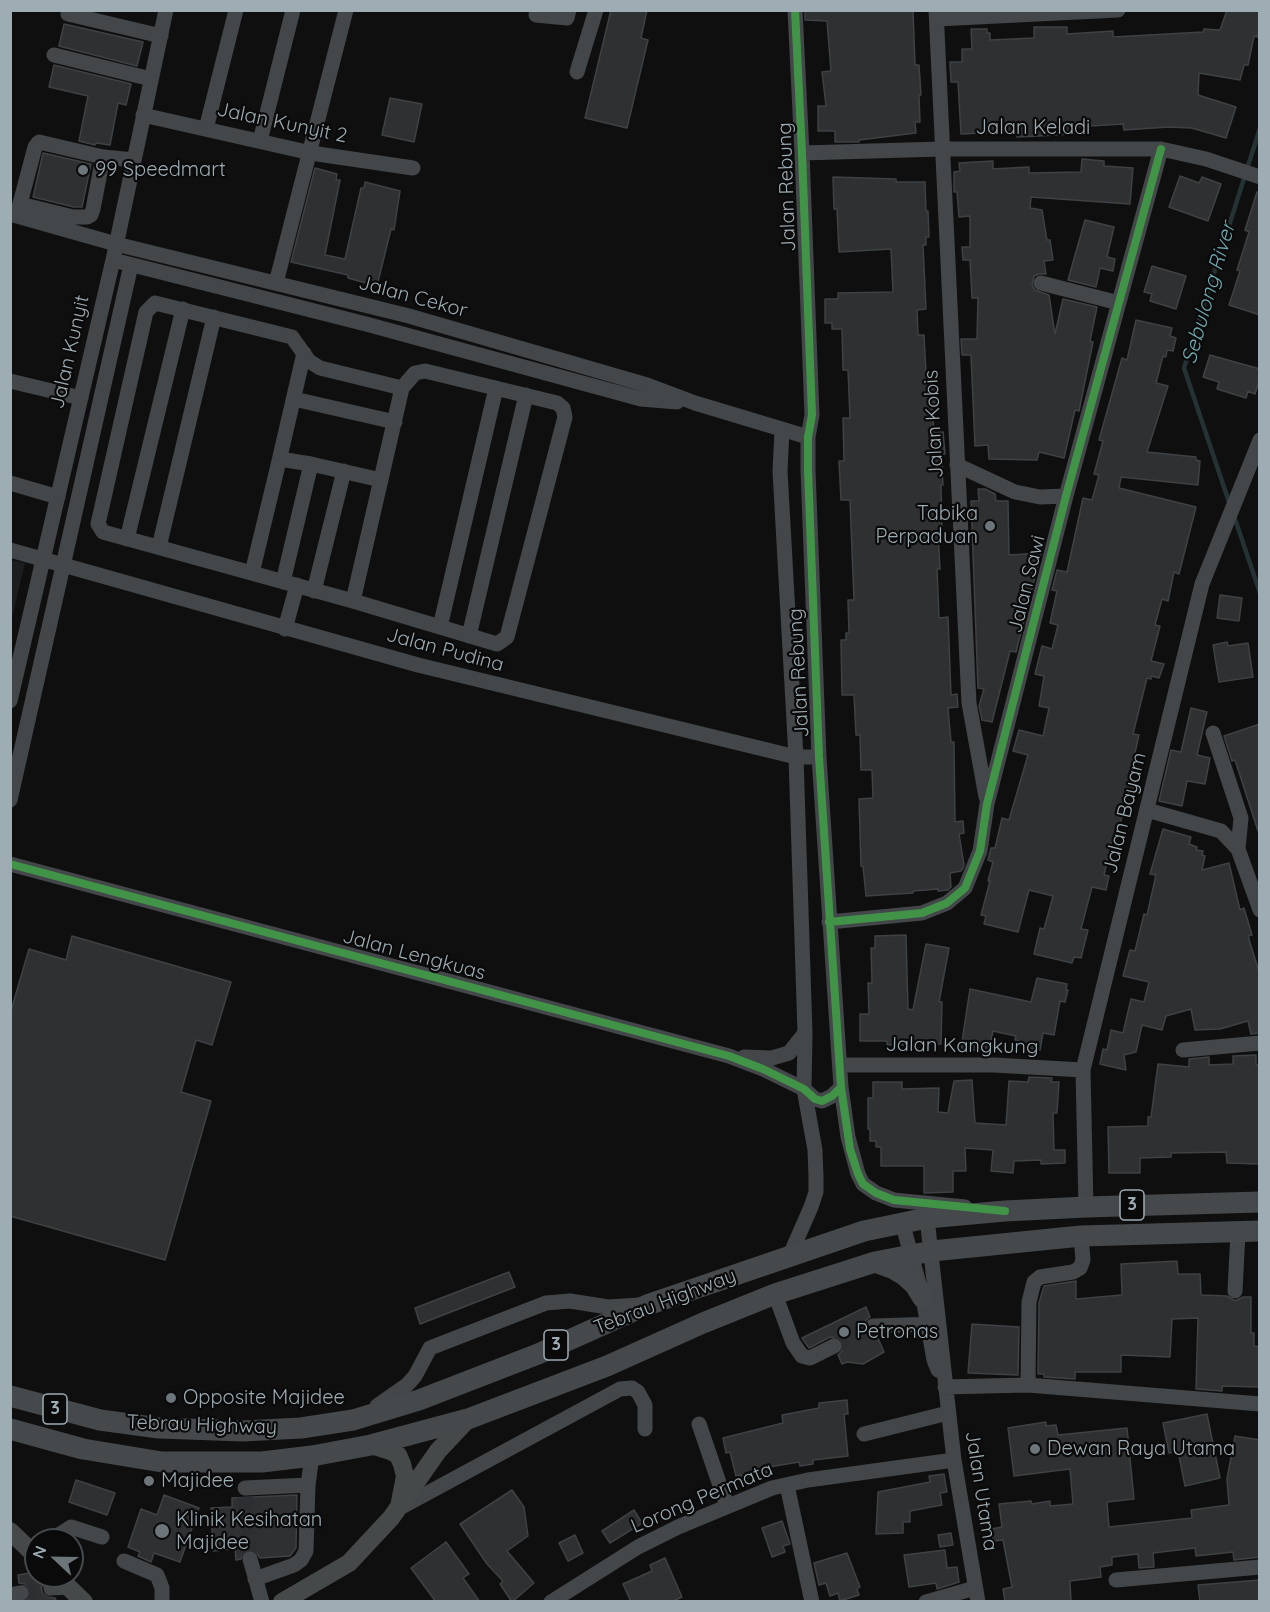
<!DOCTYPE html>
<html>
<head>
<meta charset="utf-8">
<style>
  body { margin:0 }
  #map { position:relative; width:1270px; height:1612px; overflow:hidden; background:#0f0f10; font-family:Quicksand,sans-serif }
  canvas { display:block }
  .frame { position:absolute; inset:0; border:12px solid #9eacb3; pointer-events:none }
  .north { position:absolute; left:24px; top:1528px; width:60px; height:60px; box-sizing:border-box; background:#0a0a0b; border:2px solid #454b4e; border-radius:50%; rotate:292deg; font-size:16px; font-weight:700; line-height:24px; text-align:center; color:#9eacb3 }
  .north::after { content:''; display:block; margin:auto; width:21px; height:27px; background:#6c757a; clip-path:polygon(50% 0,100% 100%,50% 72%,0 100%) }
</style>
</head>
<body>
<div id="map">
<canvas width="1270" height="1612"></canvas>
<div class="frame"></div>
<div class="north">N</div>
</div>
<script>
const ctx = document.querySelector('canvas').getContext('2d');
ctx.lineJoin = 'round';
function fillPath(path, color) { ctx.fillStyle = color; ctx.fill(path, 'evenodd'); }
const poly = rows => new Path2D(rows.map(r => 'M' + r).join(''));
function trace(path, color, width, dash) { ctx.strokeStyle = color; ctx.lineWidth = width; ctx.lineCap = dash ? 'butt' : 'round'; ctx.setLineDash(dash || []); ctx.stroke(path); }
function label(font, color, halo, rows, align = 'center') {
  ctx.font = font + ' Quicksand,sans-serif'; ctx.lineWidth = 4.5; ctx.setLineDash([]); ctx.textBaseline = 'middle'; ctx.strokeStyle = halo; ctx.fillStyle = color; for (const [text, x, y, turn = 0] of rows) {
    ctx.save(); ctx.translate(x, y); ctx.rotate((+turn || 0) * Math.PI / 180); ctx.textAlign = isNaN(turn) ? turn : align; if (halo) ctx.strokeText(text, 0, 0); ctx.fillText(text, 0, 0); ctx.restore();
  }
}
const built = poly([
  [11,560,25,563,11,622,10,560]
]);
const stream = poly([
  [1230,505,1184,368,1260,128],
  [1234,516,1260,593]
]);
const building = poly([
  [611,10,647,10,641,38,648,40,627,128,585,118,611,10],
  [805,10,913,10,915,65,919,65,921,95,919,95,920,122,915,122,916,133,859,140,859,142,835,142,835,131,818,131,818,106,826,106,822,72,831,71,827,21,805,20,805,10],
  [1227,10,1260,10,1260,28,1257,37,1254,36,1248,65,1244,65,1240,80,1199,73,1198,95,1236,107,1226,138,1192,128,1168,127,1124,130,1123,124,1074,127,1074,134,1039,136,1017,137,1017,131,961,134,958,82,951,82,950,62,962,62,962,49,972,49,971,29,987,29,987,33,990,33,990,40,1034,38,1034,27,1067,27,1067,34,1113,31,1113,37,1203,32,1204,29,1220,30,1227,10],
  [64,24,143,42,137,66,59,46,64,24],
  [54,65,131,84,126,105,118,103,110,145,96,143,95,145,79,141,88,96,49,87,54,65],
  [390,98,422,104,414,142,382,135,390,98],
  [43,153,91,164,82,207,74,207,33,197,43,153],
  [1082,159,1104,161,1104,166,1133,168,1130,204,1031,197,1030,208,1042,210,1047,240,1050,240,1053,260,1044,261,1046,274,1039,274,1034,276,1032,285,1035,290,1049,295,1055,334,1063,299,1097,307,1090,341,1093,342,1079,411,1075,410,1064,458,1039,452,1037,460,989,459,988,445,975,446,971,355,962,355,961,339,977,339,978,298,972,298,970,260,963,260,962,247,970,247,970,216,959,217,957,192,954,192,954,172,960,171,959,163,993,161,993,169,1029,167,1029,173,1081,172,1082,159],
  [315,168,337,174,336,180,340,180,325,255,345,259,361,188,364,188,365,182,400,191,394,230,391,229,377,286,348,278,348,275,291,262,315,168],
  [1180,176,1199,183,1202,177,1221,184,1208,221,1169,207,1180,176],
  [833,177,896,179,896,182,925,182,926,211,928,211,929,237,926,237,926,245,923,245,926,309,917,310,918,335,924,335,926,373,937,372,938,403,932,403,934,433,943,432,945,454,941,454,943,485,941,485,942,533,938,533,940,569,937,569,939,618,948,617,951,695,957,694,958,707,948,708,951,742,954,742,955,822,963,821,964,833,959,834,964,865,963,868,961,871,950,873,951,887,948,890,938,891,938,889,913,891,913,893,866,896,863,866,861,866,859,799,873,798,872,770,861,770,860,735,856,735,854,695,842,695,841,640,846,640,846,633,849,633,848,600,854,600,850,500,841,500,839,461,844,461,843,418,850,418,848,370,843,370,842,329,832,329,832,323,825,323,825,299,838,299,838,293,893,292,891,249,839,252,837,209,834,209,833,177],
  [1257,192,1260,192,1260,315,1229,305,1240,271,1237,270,1249,232,1245,230,1257,192],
  [1085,220,1114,227,1107,257,1115,259,1113,271,1100,268,1096,287,1068,280,1085,220],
  [1152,266,1186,276,1176,309,1150,301,1152,294,1144,292,1152,266],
  [1136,320,1172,328,1170,336,1176,338,1173,351,1167,350,1166,357,1163,356,1156,383,1168,386,1147,452,1196,457,1196,460,1200,461,1198,485,1121,477,1119,488,1196,507,1179,574,1174,572,1168,601,1162,599,1155,625,1160,626,1151,661,1164,664,1159,678,1151,676,1151,679,1147,678,1133,734,1139,735,1129,779,1135,780,1132,792,1128,791,1116,841,1112,840,1104,875,1109,876,1106,890,1092,887,1081,929,1088,930,1081,958,1074,957,1072,963,1034,954,1040,928,1044,929,1053,896,1029,890,1018,932,984,924,986,916,981,915,990,881,988,881,993,862,988,860,991,848,995,848,1002,818,1009,820,1028,755,1013,751,1019,730,1043,736,1049,708,1039,706,1044,676,1035,674,1042,646,1052,649,1058,625,1050,623,1057,591,1052,590,1057,570,1067,572,1083,498,1092,500,1099,475,1094,474,1103,441,1099,440,1122,358,1127,360,1136,320],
  [1210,355,1260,369,1260,378,1255,394,1248,391,1246,398,1217,389,1219,382,1203,377,1210,355],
  [978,489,985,489,995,494,996,501,1008,501,1009,555,1041,553,1016,652,1010,651,992,722,982,720,979,706,984,689,978,688,971,501,979,501,978,489],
  [1220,595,1242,598,1239,621,1217,618,1220,595],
  [1227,642,1228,646,1248,643,1253,677,1219,682,1213,645,1227,642],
  [1191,708,1207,712,1197,755,1210,758,1205,784,1187,781,1182,806,1159,801,1171,750,1181,752,1191,708],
  [1260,724,1260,830,1258,831,1235,760,1232,761,1224,736,1260,724],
  [1163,829,1191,837,1189,844,1197,847,1196,850,1203,851,1202,855,1205,856,1202,870,1229,863,1240,910,1244,908,1252,935,1248,936,1260,975,1260,1033,1251,1034,1248,1021,1220,1029,1195,1030,1191,1009,1166,1016,1162,1030,1142,1025,1136,1052,1124,1055,1126,1070,1100,1064,1103,1049,1107,1050,1111,1030,1123,1033,1131,999,1144,1002,1149,982,1123,976,1130,950,1135,951,1144,914,1147,915,1156,875,1150,874,1163,829],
  [906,935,908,1009,913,1010,926,944,949,948,939,1002,942,1002,941,1044,904,1043,904,1045,887,1045,887,1041,860,1041,860,1014,869,1014,868,983,872,983,871,948,875,948,875,936,906,935],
  [72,936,231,982,212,1045,196,1040,181,1092,211,1101,165,1260,10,1216,10,1014,29,949,66,960,72,936],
  [1037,978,1067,984,1066,990,1068,990,1065,1002,1060,1001,1054,1035,1043,1033,1040,1050,1023,1047,1024,1042,1015,1040,1016,1036,993,1031,989,1051,978,1049,978,1051,961,1048,970,989,1031,1002,1037,978],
  [1256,1055,1256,1065,1260,1065,1260,1164,1227,1163,1226,1152,1171,1153,1171,1157,1140,1158,1140,1173,1109,1173,1108,1127,1148,1126,1148,1117,1151,1117,1158,1064,1189,1067,1189,1059,1209,1057,1209,1065,1233,1064,1233,1056,1256,1055],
  [1029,1077,1052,1078,1051,1082,1059,1082,1057,1113,1053,1113,1054,1150,1065,1150,1065,1163,1041,1164,1041,1160,1014,1161,1013,1173,991,1171,993,1150,965,1148,966,1171,953,1171,953,1192,924,1193,924,1166,881,1166,881,1147,876,1147,876,1141,870,1141,870,1129,868,1129,868,1098,873,1098,873,1082,902,1082,902,1089,939,1088,938,1112,948,1113,954,1081,972,1080,975,1123,1006,1125,1009,1081,1028,1082,1029,1077],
  [1177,1261,1178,1274,1200,1274,1201,1295,1227,1296,1235,1301,1243,1297,1251,1297,1251,1333,1254,1333,1254,1346,1260,1347,1260,1387,1222,1386,1222,1391,1196,1389,1198,1318,1172,1319,1170,1357,1121,1355,1121,1372,1075,1372,1075,1379,1044,1377,1044,1374,1038,1374,1039,1303,1044,1286,1076,1281,1076,1299,1122,1295,1121,1264,1177,1261],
  [509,1272,515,1287,420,1324,415,1308,509,1272],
  [866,1307,870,1317,864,1322,864,1331,869,1335,877,1336,884,1352,863,1364,847,1362,842,1364,838,1355,842,1351,844,1346,839,1338,830,1337,809,1348,802,1338,866,1307],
  [972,1324,1019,1327,1018,1375,968,1373,972,1324],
  [847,1400,848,1414,844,1414,848,1456,813,1460,813,1464,800,1466,799,1462,769,1467,770,1472,742,1479,741,1475,736,1476,730,1452,726,1453,723,1438,783,1423,782,1415,819,1408,819,1403,847,1400],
  [1207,1414,1220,1478,1185,1486,1178,1451,1169,1453,1163,1423,1207,1414],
  [1046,1422,1046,1426,1056,1425,1058,1435,1127,1428,1134,1499,1107,1502,1109,1527,1192,1518,1191,1510,1229,1505,1227,1479,1235,1436,1260,1440,1260,1557,1234,1560,1233,1552,1196,1556,1195,1548,1153,1553,1154,1567,1139,1568,1138,1554,1112,1557,1112,1565,1100,1567,1101,1577,1070,1581,1071,1602,1005,1602,1003,1589,1012,1587,1003,1540,993,1541,991,1529,1002,1527,999,1504,1031,1501,1032,1504,1050,1501,1050,1506,1073,1504,1070,1469,1014,1476,1008,1428,1046,1422],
  [944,1474,947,1492,940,1493,942,1505,910,1511,910,1522,903,1522,903,1533,876,1534,878,1492,930,1482,929,1476,944,1474],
  [76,1480,115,1493,107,1515,69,1502,76,1480],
  [512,1490,524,1507,528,1536,507,1551,534,1583,512,1602,500,1584,503,1581,487,1564,460,1524,512,1490],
  [164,1495,199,1508,180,1562,154,1553,151,1562,138,1556,140,1552,128,1547,141,1509,157,1515,164,1495],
  [297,1495,296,1548,290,1556,260,1558,256,1552,248,1550,243,1553,241,1559,236,1560,235,1549,213,1551,211,1508,232,1507,232,1498,297,1495],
  [634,1510,642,1523,610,1543,602,1531,634,1510],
  [782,1521,790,1544,783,1546,785,1552,772,1557,762,1528,782,1521],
  [951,1533,953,1545,940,1547,938,1535,951,1533],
  [575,1535,583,1553,568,1561,559,1543,575,1535],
  [446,1542,469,1574,463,1578,480,1602,436,1602,411,1568,446,1542],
  [945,1550,947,1568,957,1567,959,1582,937,1589,936,1583,909,1587,904,1555,945,1550],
  [847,1553,860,1587,857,1589,859,1595,840,1601,838,1593,830,1596,826,1583,819,1585,814,1563,847,1553],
  [665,1558,682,1597,671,1602,631,1602,623,1584,652,1571,650,1565,665,1558],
  [36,1572,36,1576,44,1576,46,1580,41,1588,43,1594,47,1597,55,1598,57,1602,25,1602,30,1597,30,1591,25,1584,19,1583,18,1575,36,1572],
  [1260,1580,1260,1602,1200,1602,1198,1585,1260,1580]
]);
const minorTunnel = poly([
  [834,1346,873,1326],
  [245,1497,250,1559],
  [21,1593,51,1588]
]);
const minor = poly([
  [795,10,802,153,812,415,808,437,808,470,819,757,841,1087,848,1137,858,1174,863,1184,876,1193,894,1200,965,1207],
  [936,10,969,703,986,797],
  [68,14,161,36],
  [536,15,567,18,569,10],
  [937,19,1118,10],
  [54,55,151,79],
  [577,72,596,10],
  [143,115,311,153,413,168],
  [206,129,236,10],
  [260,141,293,10],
  [802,153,942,149,1161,149,1206,159,1260,177],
  [20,204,73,217,87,217,91,215,93,209,103,157],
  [10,214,116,244,409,316,647,385,695,403,808,437],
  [17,215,35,147,39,142,103,157,134,160],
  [113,260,366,324,641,399,677,402],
  [276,283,346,10],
  [1041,283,1119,303],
  [10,381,81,398],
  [294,399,395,422],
  [782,430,780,471,796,757,805,1033,804,1089,815,1150,816,1177,816,1192,811,1207,790,1255],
  [279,461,304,353],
  [957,465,1015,492,1040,497,1066,496],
  [10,483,58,497],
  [127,539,183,309],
  [159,547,214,317],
  [10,550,418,665,796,757,819,757],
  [252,573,279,461,286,460,311,464,381,480],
  [283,582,311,464],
  [314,591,344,471],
  [353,601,497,644,507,637,565,417,563,408,557,403,425,371,415,373,402,388,353,601,103,532,98,524,146,312,155,303,292,337,309,361,320,368,402,388],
  [440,627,496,388],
  [285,629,297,585],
  [469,636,526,395],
  [10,701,113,260,166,10],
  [1213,733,1241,818,1238,849],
  [10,800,131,265],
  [1147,810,1221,831,1238,849,1260,910],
  [10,864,729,1056,763,1069,804,1089,815,1099,822,1101,832,1096,841,1087],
  [829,922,922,913,947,903,965,888,980,851,987,804,1066,496,1161,149],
  [1183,1050,1260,1043],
  [744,1057,772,1058,789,1053,805,1033],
  [840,1065,994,1065,1083,1070],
  [1086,1207,1083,1070,1202,584,1260,440],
  [927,1218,954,1460,978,1602],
  [902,1222,923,1298,934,1360,938,1370],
  [1235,1291,1238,1232],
  [775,1294,793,1343,802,1356,810,1358,834,1346],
  [873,1326,937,1324],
  [1028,1385,1029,1302,1034,1282,1040,1277,1073,1272,1080,1268,1083,1260,1081,1236],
  [945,1387,1028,1385,1260,1404],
  [377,1406,407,1385,415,1376,430,1348,546,1303,570,1301,608,1307,640,1305],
  [699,1424,727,1506],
  [864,1434,948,1413],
  [787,1485,812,1602],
  [245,1488,308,1485],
  [398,1509,620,1389,632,1388,638,1392,645,1405,645,1429],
  [55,1540,60,1534,71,1527,102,1537],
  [250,1559,262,1602],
  [124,1561,157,1575,162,1588,162,1602],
  [255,1579,294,1565,301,1560,306,1551,308,1485,312,1456],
  [1116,1580,1260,1567],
  [51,1588,69,1587],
  [10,1595,21,1593],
  [551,1602,638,1547,678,1527,772,1488,808,1480,954,1460],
  [926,1602,975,1588]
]);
const major = poly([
  [371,1445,390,1451,398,1455,402,1464,405,1476,400,1502],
  [10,1531,36,1556],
  [57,1576,84,1602],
  [282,1602,349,1563,391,1518,438,1451,468,1419]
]);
const highway = poly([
  [875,1262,892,1268,904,1275,915,1285,923,1298],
  [10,1396,100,1420,159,1428,243,1431,301,1428,353,1420,419,1400,538,1354,647,1305,864,1231,927,1218,1005,1211,1086,1207,1260,1202],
  [10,1429,83,1449,162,1462,262,1462,312,1456,371,1445,468,1419,607,1366,703,1323,775,1294,875,1262,932,1251,1081,1236,1260,1231]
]);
const cycleway = poly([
  [795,10,802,153,812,415,808,437,808,470,819,757,841,1087,850,1149,858,1174,863,1184,876,1193,894,1200,1005,1211],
  [10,864,729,1056,763,1069,804,1089,815,1099,822,1101,832,1096,841,1087],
  [829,922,922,913,947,903,965,888,980,851,987,804,1066,496,1161,149]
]);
const markers = [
  [83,170,6,"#6c757a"],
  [990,526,6,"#6c757a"],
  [844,1332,6,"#6c757a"],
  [171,1398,6,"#6c757a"],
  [1035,1449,6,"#6c757a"],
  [149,1481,6,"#6c757a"],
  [162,1531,8,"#6c757a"]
];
const shields = [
  [1132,1205,24],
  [556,1345,24],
  [55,1409,24]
];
const shieldNames = [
  ["3",1132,1205],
  ["3",556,1345],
  ["3",55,1409]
];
const streetNames = [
  ["Jalan Kunyit 2",282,123,12],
  ["Jalan Keladi",1033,128],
  ["Jalan Rebung",787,187,-92],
  ["Jalan Cekor",413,297,15],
  ["Jalan Kunyit",70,352,-77],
  ["Jalan Kobis",934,424,-93],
  ["Jalan Sawi",1027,584,-76],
  ["Jalan Pudina",445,650,15],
  ["Jalan Rebung",799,673,-93],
  ["Jalan Bayam",1125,813,-76],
  ["Jalan Lengkuas",414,955,15],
  ["Jalan Kangkung",962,1046,1],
  ["Tebrau Highway",665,1302,-21],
  ["Tebrau Highway",202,1425,2],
  ["Jalan Utama",981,1491,81],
  ["Lorong Permata",702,1498,-23]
];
const poiNames = [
  ["99 Speedmart",95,170],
  ["Tabika",978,514,"right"],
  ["Perpaduan",978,537,"right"],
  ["Petronas",856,1332],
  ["Opposite Majidee",183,1398],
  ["Dewan Raya Utama",1047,1449],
  ["Majidee",161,1481],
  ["Klinik Kesihatan",176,1520],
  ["Majidee",176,1543]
];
const waterNames = [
  ["Sebulong River",1209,293,-74]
];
fillPath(built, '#1c1d1e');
trace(stream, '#253234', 4.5);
fillPath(building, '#2f3032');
trace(building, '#3e4244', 1.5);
trace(minorTunnel, '#2c2e31', 15, [15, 8]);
trace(minor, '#434749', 15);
trace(major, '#46494a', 18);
trace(highway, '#46494b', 21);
trace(cycleway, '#419447', 8);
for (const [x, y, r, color] of markers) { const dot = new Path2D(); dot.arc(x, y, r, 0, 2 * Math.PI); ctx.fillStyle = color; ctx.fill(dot); trace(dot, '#0a0a0b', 2); }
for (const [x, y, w] of shields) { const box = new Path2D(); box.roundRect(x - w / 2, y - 15, w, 30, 4.5); ctx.fillStyle = '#0a0a0b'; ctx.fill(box); trace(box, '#9eacb3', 1.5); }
label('bold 18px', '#9eacb3', null, shieldNames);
label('20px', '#9eacb3', '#0a0a0b', streetNames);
label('20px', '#9eacb3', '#0a0a0b', poiNames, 'left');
label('italic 21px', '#71abb2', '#0a0a0b', waterNames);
</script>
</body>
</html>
